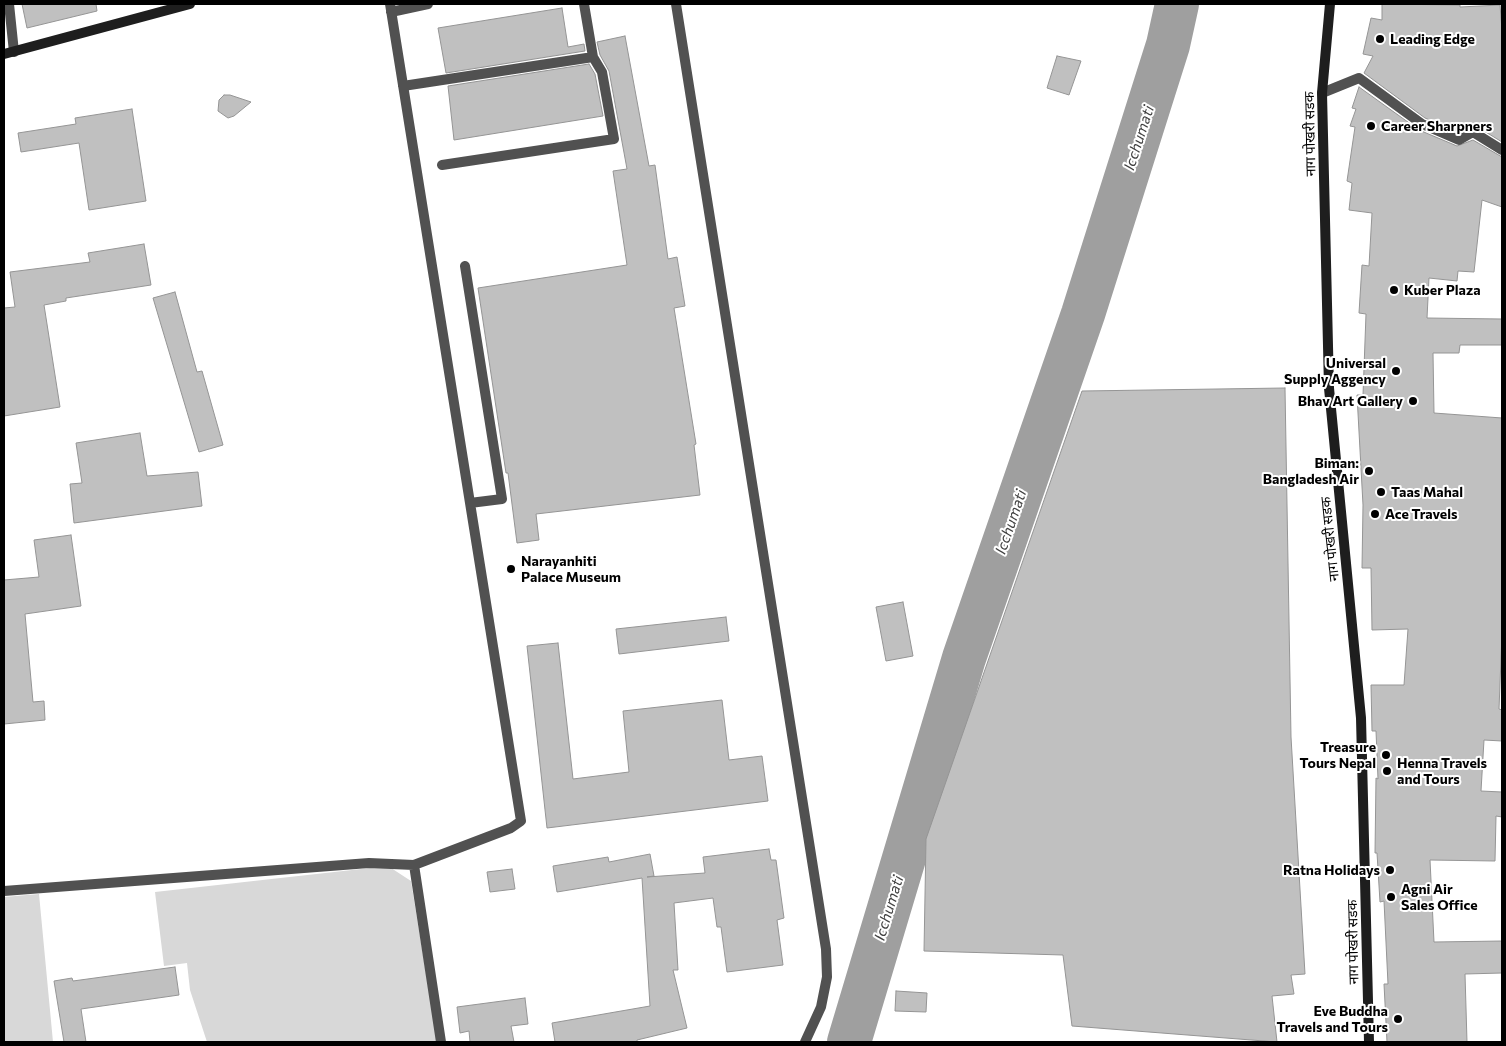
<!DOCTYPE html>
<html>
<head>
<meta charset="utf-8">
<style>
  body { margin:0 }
  #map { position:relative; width:1506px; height:1046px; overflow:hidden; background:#fff; font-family:Commissioner,sans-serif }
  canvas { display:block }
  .frame { position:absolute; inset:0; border:5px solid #000; pointer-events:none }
</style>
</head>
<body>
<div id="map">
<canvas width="1506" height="1046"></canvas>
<div class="frame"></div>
</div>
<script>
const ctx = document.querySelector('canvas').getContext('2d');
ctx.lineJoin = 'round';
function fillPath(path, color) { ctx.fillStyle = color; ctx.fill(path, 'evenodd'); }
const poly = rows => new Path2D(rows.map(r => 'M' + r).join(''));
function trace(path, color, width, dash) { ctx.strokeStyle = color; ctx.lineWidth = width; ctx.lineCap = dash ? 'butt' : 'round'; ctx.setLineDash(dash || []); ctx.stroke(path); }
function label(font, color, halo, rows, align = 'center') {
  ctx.font = font + ' Commissioner,"Noto Sans Devanagari",sans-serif'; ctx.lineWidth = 4; ctx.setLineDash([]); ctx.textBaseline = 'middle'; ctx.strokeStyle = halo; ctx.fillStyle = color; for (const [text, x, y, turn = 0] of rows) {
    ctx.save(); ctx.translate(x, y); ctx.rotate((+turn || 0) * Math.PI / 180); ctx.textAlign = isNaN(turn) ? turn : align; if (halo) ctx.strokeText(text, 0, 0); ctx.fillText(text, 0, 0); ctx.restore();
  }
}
const green = poly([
  [388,866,411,881,437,1042,207,1042,190,990,187,963,164,966,155,892],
  [39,894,53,1042,4,1042,4,897]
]);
const river = poly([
  [849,1042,964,658,1083,314,1168,45,1177,4]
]);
const building = poly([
  [22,4,96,4,97,11,27,28,22,4],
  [1382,4,1460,5,1460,7,1500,5,1502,30,1502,142,1476,126,1470,126,1459,132,1425,118,1364,73,1373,56,1363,54,1371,18,1382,20,1382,4],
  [562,8,568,47,584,44,585,51,446,73,438,28,562,8],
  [625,36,649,166,655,165,668,259,677,257,685,306,674,308,696,444,694,445,700,495,536,514,539,540,517,543,508,473,506,473,478,288,627,265,613,171,627,169,609,71,600,55,597,42,625,36],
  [1057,56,1081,61,1069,95,1047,88,1057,56],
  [589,64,595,74,603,116,454,140,448,86,589,64],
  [1359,87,1419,130,1457,146,1473,140,1502,157,1502,207,1482,200,1474,272,1458,271,1457,281,1429,278,1427,318,1502,319,1502,345,1460,345,1459,353,1433,353,1434,413,1502,418,1502,634,1499,709,1502,710,1502,741,1484,740,1481,791,1502,792,1502,817,1496,816,1495,861,1430,860,1434,942,1502,941,1502,973,1465,974,1467,1042,1387,1042,1384,984,1388,984,1384,901,1380,902,1377,853,1375,853,1376,778,1378,779,1376,731,1372,731,1371,685,1404,685,1408,629,1372,630,1371,568,1362,568,1363,505,1357,395,1363,395,1366,314,1359,313,1362,265,1369,266,1372,213,1349,210,1352,183,1347,181,1355,127,1350,126,1356,109,1352,108,1359,87],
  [224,95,230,95,251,102,234,116,228,118,218,111,219,100,224,95],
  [132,109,146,201,89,210,79,143,21,152,18,133,76,124,75,118,132,109],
  [144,244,151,285,66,298,66,301,44,305,60,407,4,416,4,308,15,307,10,272,90,262,88,253,144,244],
  [175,292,197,372,202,371,223,445,199,452,153,298,175,292],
  [1285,388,1291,737,1305,974,1291,975,1294,994,1272,996,1277,1042,1072,1026,1063,955,924,951,926,839,1082,391,1285,388],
  [140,433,147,476,198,472,202,506,74,523,70,484,82,483,76,443,140,433],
  [71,535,81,606,25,614,33,702,44,701,45,720,4,724,4,580,39,577,34,540,71,535],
  [903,602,913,656,886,661,876,607,903,602],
  [726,617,729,641,619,654,616,629,726,617],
  [558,643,573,779,629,772,623,711,722,700,729,760,762,756,768,801,547,828,527,646,558,643],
  [769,849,771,860,776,860,784,918,777,920,783,965,727,972,721,927,717,927,713,898,674,903,678,970,673,970,687,1028,637,1040,637,1042,555,1042,552,1023,650,1006,642,878,557,892,553,866,608,857,609,862,650,854,654,876,647,877,705,873,703,857,769,849],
  [512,869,515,889,490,892,487,872,512,869],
  [175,967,179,995,81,1009,86,1042,64,1042,54,981,72,978,73,981,175,967],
  [896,991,927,993,926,1012,895,1011,896,991],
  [525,998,528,1024,511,1026,514,1042,470,1042,469,1031,460,1033,457,1007,525,998]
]);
const lane = poly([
  [390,4,521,821,511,828,414,865,441,1042],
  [676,4,826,949,827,977,821,1007,805,1042],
  [391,12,428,4],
  [403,86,593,57,584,4],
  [442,165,614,139,602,72,593,57],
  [465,266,502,499,470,503],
  [4,891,369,863,414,865]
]);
const street = poly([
  [9,4,14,52],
  [1322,93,1359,78,1422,124,1459,140,1473,132,1502,150]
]);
const secondary = poly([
  [1330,4,1322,93,1329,388,1361,718,1369,1042],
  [4,54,190,4]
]);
const markers = [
  [1380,39,5,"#000"],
  [1371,126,5,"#000"],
  [1394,290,5,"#000"],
  [1396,371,5,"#000"],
  [1413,401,5,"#000"],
  [1369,471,5,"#000"],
  [1381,492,5,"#000"],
  [1375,514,5,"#000"],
  [511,569,5,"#000"],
  [1386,755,5,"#000"],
  [1387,771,5,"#000"],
  [1390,870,5,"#000"],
  [1391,897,5,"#000"],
  [1398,1019,5,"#000"]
];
const poiNames = [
  ["Leading Edge",1390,39],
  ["Career Sharpners",1381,126],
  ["Kuber Plaza",1404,290],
  ["Universal",1386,363,"right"],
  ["Supply Aggency",1386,379,"right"],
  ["Bhav Art Gallery",1403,401,"right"],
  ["Biman:",1359,463,"right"],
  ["Bangladesh Air",1359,479,"right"],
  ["Taas Mahal",1391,492],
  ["Ace Travels",1385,514],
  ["Narayanhiti",521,561],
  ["Palace Museum",521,577],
  ["Treasure",1376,747,"right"],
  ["Tours Nepal",1376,763,"right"],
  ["Henna Travels",1397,763],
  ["and Tours",1397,779],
  ["Ratna Holidays",1380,870,"right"],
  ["Agni Air",1401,889],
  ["Sales Office",1401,905],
  ["Eve Buddha",1388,1011,"right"],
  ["Travels and Tours",1388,1027,"right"]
];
const streetNames = [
  ["नाग पोखरी सडक",1310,134,-91],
  ["नाग पोखरी सडक",1330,539,-96],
  ["नाग पोखरी सडक",1353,942,-91]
];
const waterNames = [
  ["Icchumati",1139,138,-72],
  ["Icchumati",1011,522,-71],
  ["Icchumati",889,908,-73]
];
fillPath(green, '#d8d8d8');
trace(river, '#9f9f9f', 44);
fillPath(building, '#c0c0c0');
trace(building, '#959595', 1);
trace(lane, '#515151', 10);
trace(street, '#515151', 10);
trace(secondary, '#1e1e1e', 10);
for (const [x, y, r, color] of markers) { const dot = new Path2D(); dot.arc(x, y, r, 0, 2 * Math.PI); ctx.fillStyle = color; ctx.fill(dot); trace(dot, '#fff', 2); }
label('bold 14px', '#000', '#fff', poiNames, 'left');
label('14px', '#000', '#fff', streetNames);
label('italic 15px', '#404040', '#fff', waterNames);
</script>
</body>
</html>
